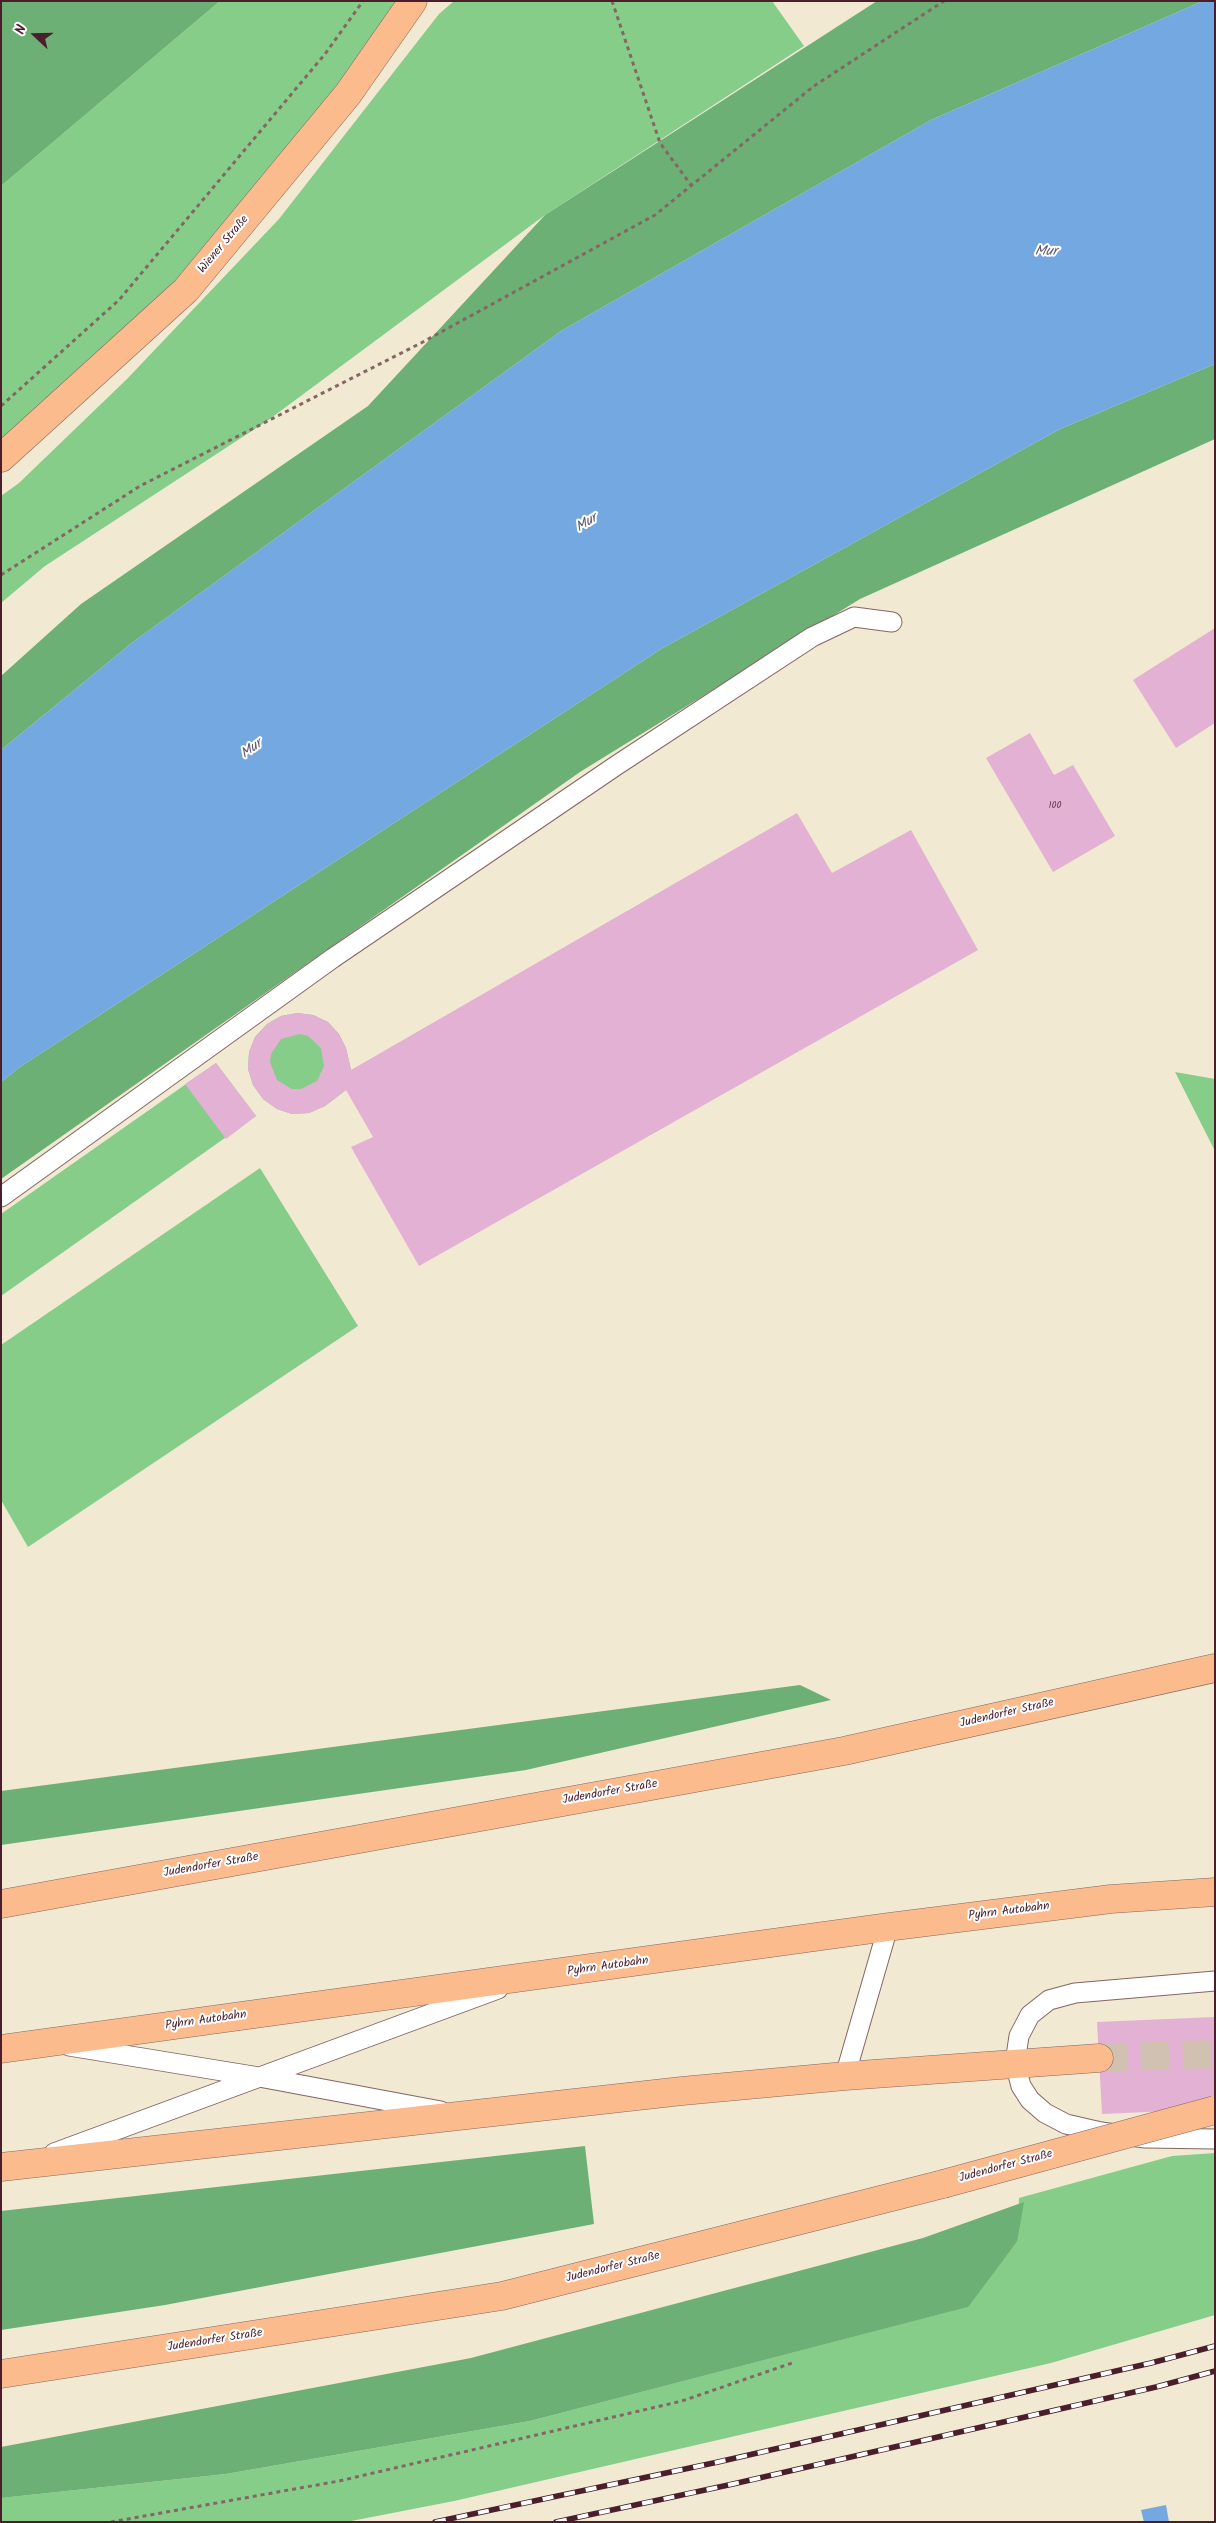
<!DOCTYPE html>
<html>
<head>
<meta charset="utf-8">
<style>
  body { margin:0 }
  #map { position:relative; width:1216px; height:2523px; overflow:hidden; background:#f1e9d1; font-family:Kalam,sans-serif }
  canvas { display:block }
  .frame { position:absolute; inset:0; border:2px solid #4a1f2b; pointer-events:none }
  .north { position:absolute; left:10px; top:10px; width:50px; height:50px; -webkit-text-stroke:4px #fff; paint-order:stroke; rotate:291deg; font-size:14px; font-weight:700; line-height:20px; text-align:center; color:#4a1f2b }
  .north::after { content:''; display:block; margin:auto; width:18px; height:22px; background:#4a1f2b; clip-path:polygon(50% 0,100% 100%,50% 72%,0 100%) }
</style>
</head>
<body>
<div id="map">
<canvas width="1216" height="2523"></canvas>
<div class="frame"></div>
<div class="north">N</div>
</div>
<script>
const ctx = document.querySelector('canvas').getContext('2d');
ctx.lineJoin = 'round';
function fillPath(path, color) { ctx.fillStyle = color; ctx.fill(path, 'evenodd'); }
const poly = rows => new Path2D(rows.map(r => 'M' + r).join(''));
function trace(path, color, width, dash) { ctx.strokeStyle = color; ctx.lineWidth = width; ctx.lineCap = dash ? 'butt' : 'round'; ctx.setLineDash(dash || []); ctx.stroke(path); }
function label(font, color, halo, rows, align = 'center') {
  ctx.font = font + ' Kalam,sans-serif'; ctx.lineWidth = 4; ctx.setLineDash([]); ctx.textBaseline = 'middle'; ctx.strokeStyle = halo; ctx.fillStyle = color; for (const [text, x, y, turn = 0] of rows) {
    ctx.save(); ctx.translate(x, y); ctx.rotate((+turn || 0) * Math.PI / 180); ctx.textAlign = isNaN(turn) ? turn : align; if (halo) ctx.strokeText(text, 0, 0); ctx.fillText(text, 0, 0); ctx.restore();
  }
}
const green = poly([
  [220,1,407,1,186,290,1,458,1,186],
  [454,1,772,1,804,46,545,215,267,421,45,566,1,603,1,496,19,483,127,379,279,219,439,14],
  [297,1013,313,1015,328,1022,339,1034,346,1048,351,1070,346,1090,325,1106,309,1113,292,1114,277,1109,263,1099,253,1085,248,1069,249,1052,255,1037,267,1024,281,1016],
  [216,1063,256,1116,1,1296,1,1214],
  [1175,1072,1215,1079,1215,1151],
  [260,1168,358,1326,28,1547,1,1500,1,1345],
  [1215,2153,1215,2315,1051,2363,454,2501,346,2522,1,2522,1,2498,226,2474,530,2421,967,2307,1017,2242,1019,2198,1172,2156]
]);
const forest = poly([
  [1,1,220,1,1,186],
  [877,1,1203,1,931,120,561,331,133,642,1,750,1,676,81,604,368,406,545,215],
  [1215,364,1215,439,860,599,580,772,1,1179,1,1082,20,1067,661,649,1060,429],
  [800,1685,831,1700,526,1770,1,1845,1,1791],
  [585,2146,594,2224,165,2305,1,2330,1,2211],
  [1024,2202,1017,2242,968,2307,530,2421,226,2474,1,2498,1,2447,471,2358,923,2238]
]);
const water = poly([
  [1203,1,1215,1,1215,364,1060,429,661,649,20,1067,1,1082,1,750,133,642,561,331,931,120],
  [1166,2505,1169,2522,1144,2522,1141,2510]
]);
const building = poly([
  [1215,628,1215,723,1176,748,1133,680],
  [1030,733,1054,775,1073,765,1115,836,1053,872,986,758],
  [797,813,832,873,911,830,978,950,419,1266,351,1147,373,1137,346,1090,325,1106,309,1113,292,1114,277,1109,263,1099,253,1085,248,1069,249,1052,255,1037,267,1024,281,1016,297,1013,313,1015,328,1022,339,1034,346,1048,351,1070],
  [300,1034,308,1036,321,1048,324,1066,317,1081,301,1089,292,1089,277,1080,270,1062,271,1054,281,1039],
  [216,1063,256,1116,226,1139,185,1084],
  [1215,2017,1215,2109,1102,2114,1097,2022]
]);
const motorwayTunnel = poly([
  [1099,2058,1215,2054]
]);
const path = poly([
  [612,1,660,143,691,185],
  [1,406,119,300,325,54,363,1],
  [1,575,140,486,421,343,655,215,814,86,944,1],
  [111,2522,339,2481,682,2401,792,2363]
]);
const service = poly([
  [1,1197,333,958,617,765,812,637,854,617,892,622],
  [1215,1981,1075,1993,1049,2000,1030,2015,1019,2036,1015,2063,1021,2086,1030,2100,1045,2113,1066,2124,1101,2132,1145,2138,1215,2139],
  [69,2046,259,2077,441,2111],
  [845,2076,888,1927],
  [54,2153,498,1989]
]);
const primary = poly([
  [1,458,186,290,348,94,413,1],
  [1,1904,844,1751,1215,1668],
  [1,2374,502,2296,943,2184]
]);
const motorway = poly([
  [1,2049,888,1927,1111,1899,1215,1892],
  [1,2167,682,2091,845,2076,1099,2058]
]);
const rail = poly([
  [435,2522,718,2462,1151,2363,1215,2346],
  [556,2522,733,2484,1156,2387,1215,2371]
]);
const primaryBridge = poly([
  [943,2184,1215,2110]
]);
const numberNames = [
  ["100",1055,806]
];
const streetNames = [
  ["Wiener Straße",224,245,-50],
  ["Judendorfer Straße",1007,1714,-13],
  ["Judendorfer Straße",610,1793,-10],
  ["Judendorfer Straße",211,1866,-10],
  ["Pyhrn Autobahn",1009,1912,-7],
  ["Pyhrn Autobahn",608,1967,-8],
  ["Pyhrn Autobahn",206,2021,-8],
  ["Judendorfer Straße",1006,2167,-15],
  ["Judendorfer Straße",613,2268,-14],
  ["Judendorfer Straße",215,2341,-9]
];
const waterNames = [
  ["Mur",1046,253],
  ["Mur",587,524,-33],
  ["Mur",252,750,-37]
];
fillPath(green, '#85cd89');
fillPath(forest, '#6cb075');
fillPath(water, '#74a8e0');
fillPath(building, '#e3b1d4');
trace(motorwayTunnel, '#d0c1b0', 28, [28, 14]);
trace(service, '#846665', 21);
trace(primary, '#846665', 29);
trace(motorway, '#846665', 29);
trace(path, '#846665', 3, [4, 4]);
trace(service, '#fff', 19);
trace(primary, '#fbbb8d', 28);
trace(motorway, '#fbbb8d', 28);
trace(rail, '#4a1f2b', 5.5);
trace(rail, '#fff', 4, [11]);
trace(primaryBridge, '#846665', 29, []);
trace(primaryBridge, '#fbbb8d', 28);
label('10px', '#704455', null, numberNames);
label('12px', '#4a1f2b', '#fff', streetNames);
label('italic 14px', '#5b5673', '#fff', waterNames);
</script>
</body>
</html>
